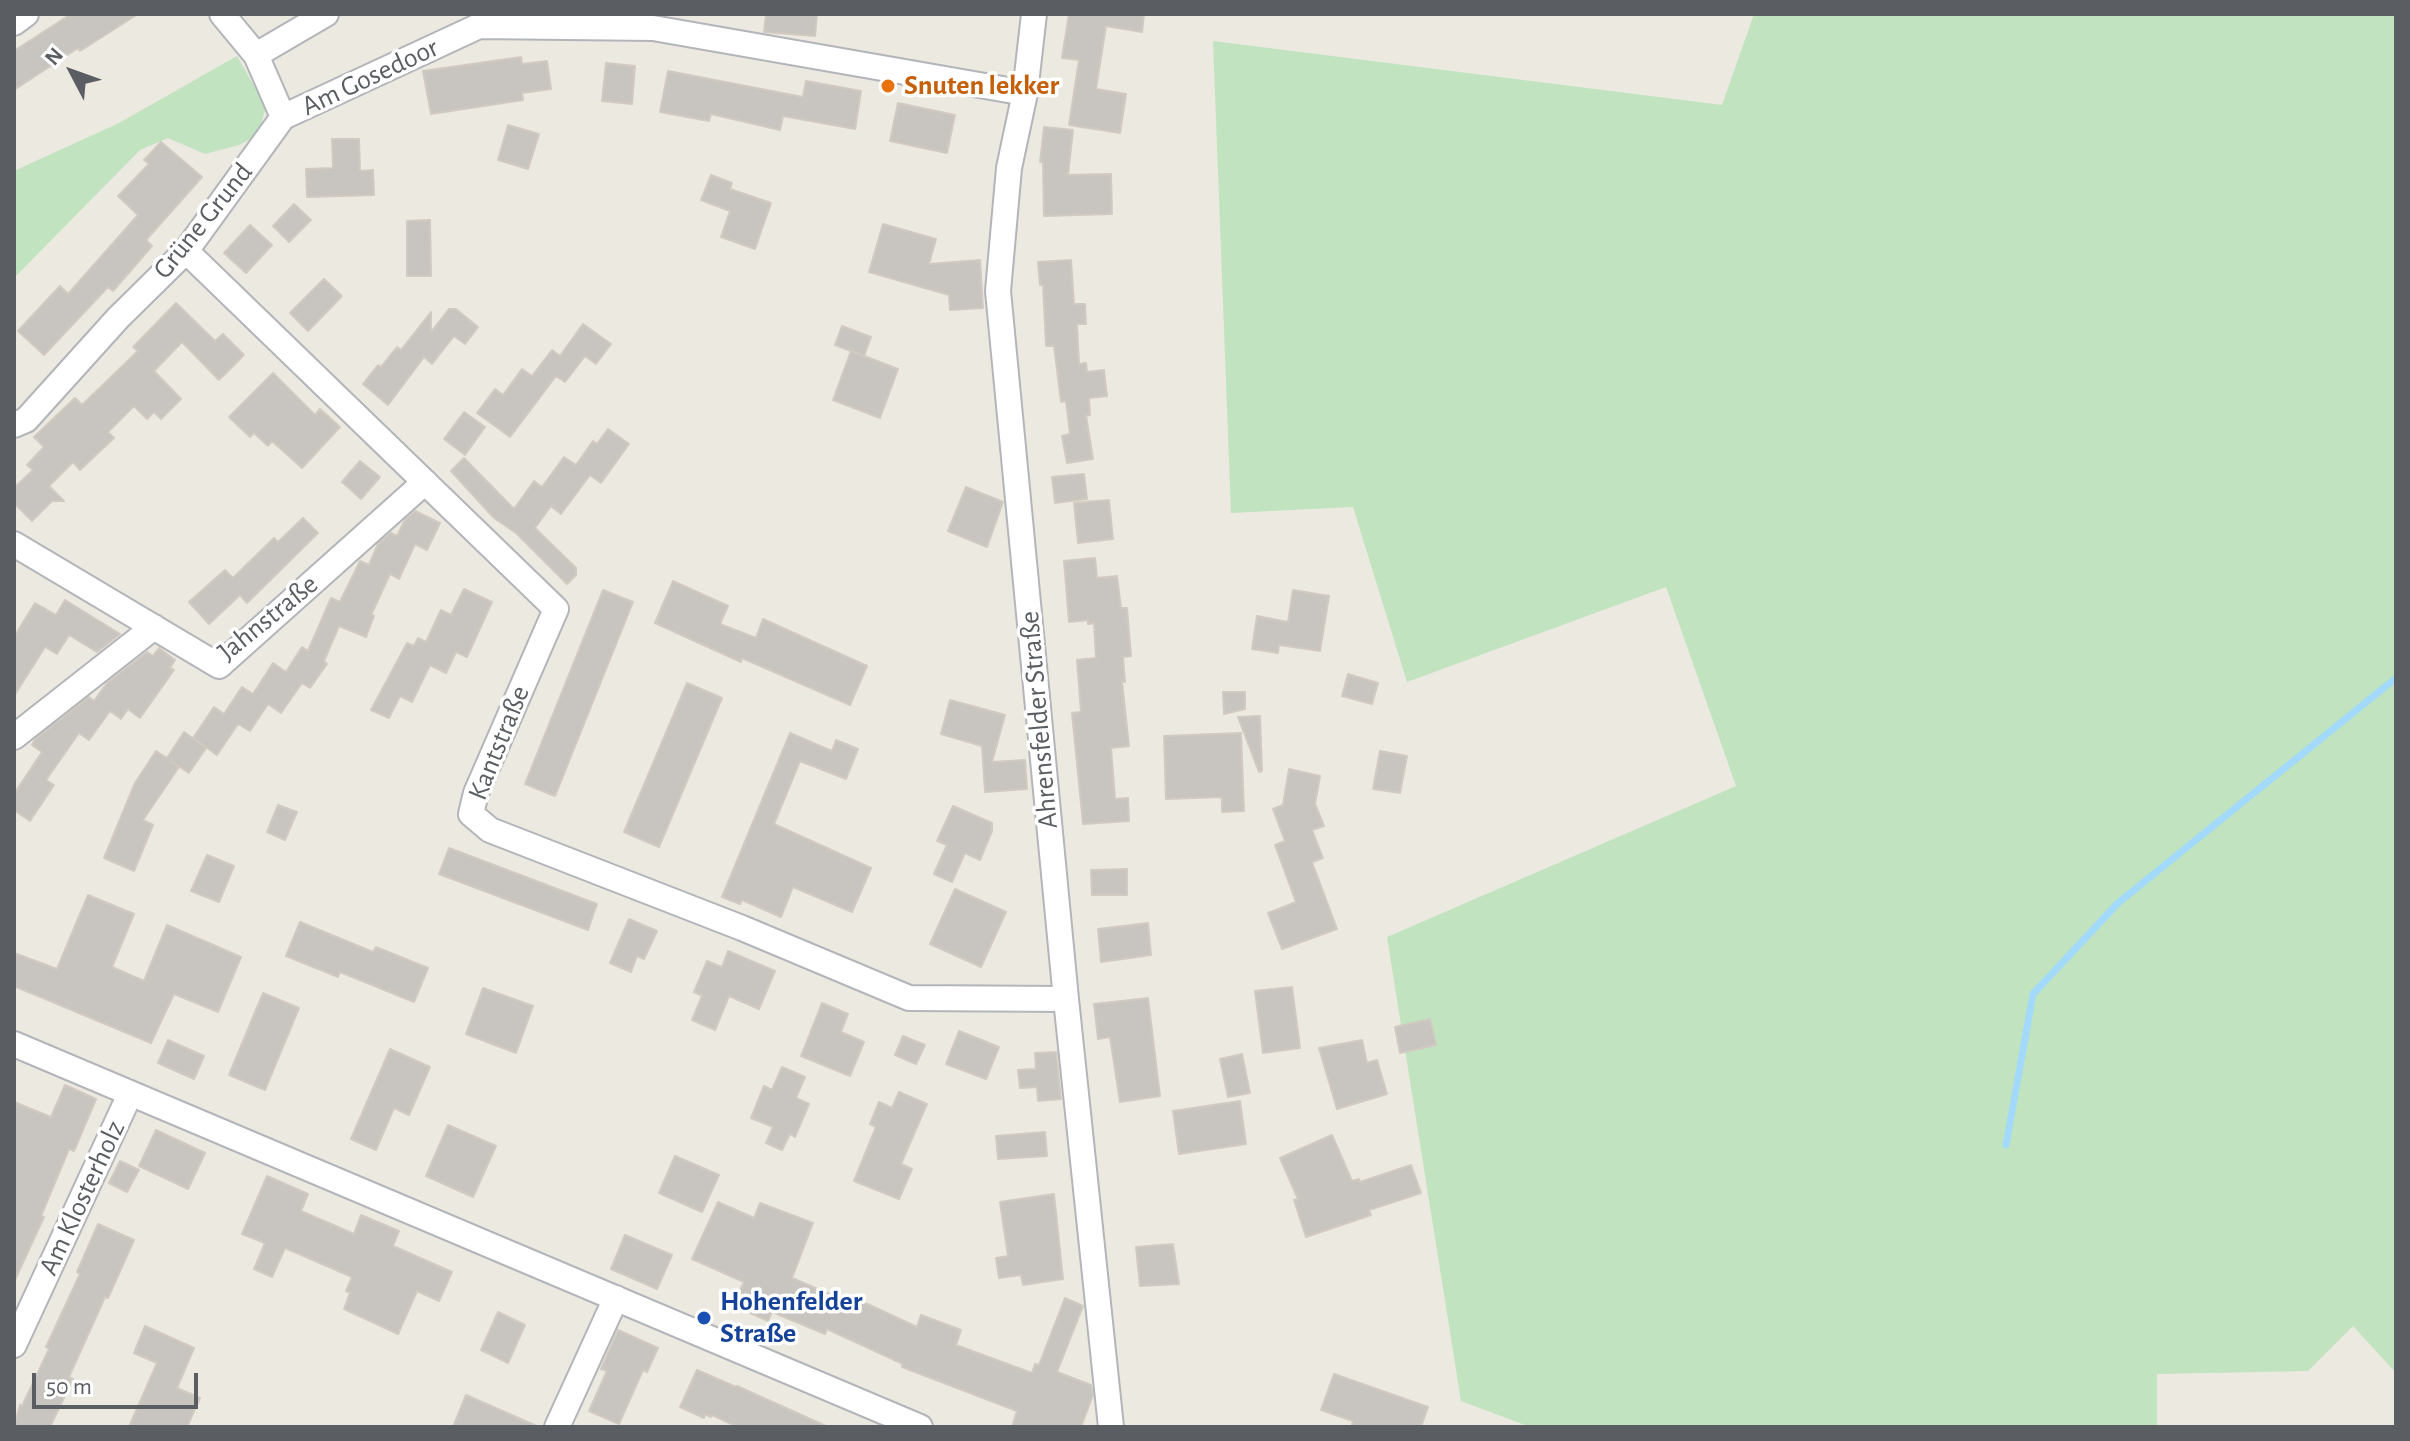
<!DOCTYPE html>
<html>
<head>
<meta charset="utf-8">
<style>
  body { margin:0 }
  #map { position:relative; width:2410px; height:1441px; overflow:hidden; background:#ece9e1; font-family:"Alegreya Sans",sans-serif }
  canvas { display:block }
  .frame { position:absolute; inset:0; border:16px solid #5a5e62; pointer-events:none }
  .north { position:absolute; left:32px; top:32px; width:80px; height:80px; -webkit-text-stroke:6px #fff; paint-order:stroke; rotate:311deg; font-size:22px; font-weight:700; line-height:32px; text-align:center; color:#5a5e62 }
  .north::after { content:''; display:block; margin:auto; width:28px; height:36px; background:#5a5e62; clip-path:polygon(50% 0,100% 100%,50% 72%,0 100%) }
  .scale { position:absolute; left:32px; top:1373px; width:166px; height:36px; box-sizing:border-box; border:4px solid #5a5e62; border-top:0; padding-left:10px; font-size:24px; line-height:28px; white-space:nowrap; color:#5a5e62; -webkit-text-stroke:6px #fff; paint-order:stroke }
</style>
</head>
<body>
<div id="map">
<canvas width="2410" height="1441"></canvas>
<div class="frame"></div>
<div class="north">N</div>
<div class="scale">50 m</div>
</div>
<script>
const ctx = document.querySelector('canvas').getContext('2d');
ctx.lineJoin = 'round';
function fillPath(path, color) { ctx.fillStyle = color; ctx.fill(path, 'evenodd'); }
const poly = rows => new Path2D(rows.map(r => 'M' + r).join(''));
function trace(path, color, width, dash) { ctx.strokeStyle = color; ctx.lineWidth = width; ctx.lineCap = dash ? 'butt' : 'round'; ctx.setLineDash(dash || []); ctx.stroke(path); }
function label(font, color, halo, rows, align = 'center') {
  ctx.font = font + ' "Alegreya Sans",sans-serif'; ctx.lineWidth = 7; ctx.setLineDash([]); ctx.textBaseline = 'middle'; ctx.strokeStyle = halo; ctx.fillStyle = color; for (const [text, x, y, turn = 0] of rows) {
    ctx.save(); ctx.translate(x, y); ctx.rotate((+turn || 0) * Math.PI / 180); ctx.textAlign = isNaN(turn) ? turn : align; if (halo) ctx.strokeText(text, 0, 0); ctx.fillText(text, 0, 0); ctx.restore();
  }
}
const green = poly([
  [1754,14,2396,14,2396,1373,2353,1326,2308,1371,2157,1374,2157,1427,1530,1427,1461,1401,1387,937,1736,786,1666,587,1407,682,1353,507,1231,513,1213,41,1722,105],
  [237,56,266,107,258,135,239,145,205,154,168,138,140,150,14,278,14,171,119,123]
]);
const stream = poly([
  [2006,1145,2033,994,2118,903,2396,678]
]);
const building = poly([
  [71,14,138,14,80,51,78,48,14,90,14,51,71,14],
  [766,14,817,14,815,36,764,32,766,14],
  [1069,14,1144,14,1142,32,1106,26,1096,89,1126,94,1120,133,1069,125,1079,60,1062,58,1069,14],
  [521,57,522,64,547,61,551,89,522,93,523,100,431,114,423,71,521,57],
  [606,63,635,66,632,104,602,101,606,63],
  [668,71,803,97,806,81,861,91,855,129,783,116,780,130,711,114,709,121,660,112,668,71],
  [898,103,955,115,947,153,890,141,898,103],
  [508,125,539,134,528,169,498,160,508,125],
  [1044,127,1073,130,1068,175,1111,174,1112,214,1044,216,1043,162,1040,162,1044,127],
  [332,139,359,139,360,171,373,170,374,195,307,197,306,169,333,168,332,139],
  [161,142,202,177,146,240,152,246,113,291,108,287,44,355,18,331,60,286,68,294,138,215,118,196,149,164,144,160,161,142],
  [711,175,732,183,730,189,771,203,755,249,721,237,730,211,701,200,711,175],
  [294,204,311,220,289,242,273,226,294,204],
  [430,220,431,276,407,276,407,221,430,220],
  [883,224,936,239,929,264,980,260,983,308,950,310,949,295,869,272,883,224],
  [250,225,272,245,246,273,224,253,250,225],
  [1071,260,1074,304,1085,304,1086,324,1077,324,1079,364,1086,363,1087,372,1104,370,1107,396,1089,398,1090,415,1086,416,1093,459,1067,463,1062,436,1070,434,1066,401,1061,402,1054,346,1046,346,1043,285,1040,285,1038,262,1071,260],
  [324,279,342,296,308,331,290,313,324,279],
  [176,303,215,341,223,334,244,355,219,380,182,342,154,371,181,399,161,419,154,412,147,419,134,406,108,432,114,438,80,470,73,462,49,486,64,501,52,501,32,521,14,503,14,488,33,470,27,465,44,447,34,437,75,398,82,405,138,351,133,347,176,303],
  [449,309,456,309,478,327,465,344,454,336,432,364,424,357,388,405,363,384,378,365,381,367,397,347,401,350,431,312,431,332,449,309],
  [583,324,611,344,596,364,585,356,565,382,556,376,510,437,477,413,495,389,503,395,522,369,532,376,552,350,560,356,583,324],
  [842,326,871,337,864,356,835,345,842,326],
  [851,351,898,369,880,418,833,400,851,351],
  [273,373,315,415,320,409,340,427,302,468,272,441,268,446,254,433,250,437,229,417,273,373],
  [464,412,485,427,465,455,444,439,464,412],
  [608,429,629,444,601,483,590,475,561,514,551,506,535,528,576,568,576,575,567,584,516,533,494,518,451,471,464,458,514,509,534,481,542,487,564,457,576,465,593,441,597,444,608,429],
  [360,461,380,477,361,499,342,482,360,461],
  [1084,474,1087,499,1055,503,1052,477,1084,474],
  [966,487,1003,502,987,547,948,531,966,487],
  [1109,500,1113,539,1078,543,1074,503,1109,500],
  [415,511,440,523,427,550,415,544,399,579,390,574,371,615,374,616,366,637,339,626,324,661,327,664,310,688,302,683,281,713,268,704,250,731,238,724,217,755,193,738,214,707,224,714,242,687,253,694,273,663,286,672,302,647,308,651,331,598,340,602,360,561,369,565,378,544,391,533,397,536,405,520,415,511],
  [303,518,318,533,247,603,240,595,209,624,189,602,225,570,233,578,274,538,278,542,303,518],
  [1095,558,1097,578,1117,576,1121,608,1127,608,1131,656,1123,657,1125,682,1122,682,1129,746,1111,748,1115,799,1128,798,1129,821,1083,824,1072,713,1081,712,1077,660,1096,658,1094,623,1088,624,1088,620,1069,622,1064,561,1095,558],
  [673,581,728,606,720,624,756,638,763,619,867,666,850,705,742,658,741,662,655,623,673,581],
  [464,589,492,602,467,657,456,652,446,673,430,665,412,702,400,696,389,718,371,710,407,643,414,646,418,638,426,642,441,610,451,615,464,589],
  [603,590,633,602,555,796,525,784,603,590],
  [1293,590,1329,596,1320,651,1279,645,1278,653,1252,649,1257,616,1288,622,1293,590],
  [65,600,120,634,97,652,69,635,57,654,45,647,14,696,14,637,35,603,56,615,65,600],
  [159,648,175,660,170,668,174,670,140,718,128,709,121,719,110,711,89,740,79,733,46,780,54,785,30,821,14,810,14,794,42,752,32,745,35,739,89,697,94,701,107,683,147,652,153,656,159,648],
  [1348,674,1378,683,1372,704,1342,696,1348,674],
  [687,683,722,698,659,847,624,832,687,683],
  [1223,692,1245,692,1245,709,1224,714,1223,692],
  [950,700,1005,715,992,762,1025,760,1027,789,985,792,982,746,941,734,950,700],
  [1260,716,1262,771,1259,772,1238,717,1260,716],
  [184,732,206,748,189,773,172,762,179,767,143,820,153,825,134,871,104,858,135,783,156,751,167,758,184,732],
  [790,733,832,751,836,740,858,749,846,779,800,761,774,824,871,868,852,912,793,887,781,917,742,900,740,904,722,897,790,733],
  [1241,733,1244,811,1222,812,1222,797,1166,799,1164,736,1241,733],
  [1380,751,1407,756,1400,793,1373,789,1380,751],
  [1289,769,1320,776,1315,804,1324,826,1312,830,1323,858,1312,862,1337,929,1282,949,1268,913,1296,902,1275,845,1285,841,1273,809,1283,805,1289,769],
  [278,805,297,812,285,840,267,832,278,805],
  [953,806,992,823,992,831,980,860,965,853,952,882,934,874,947,845,937,841,953,806],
  [449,848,597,904,588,930,439,874,449,848],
  [207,855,234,866,219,902,191,891,207,855],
  [1127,869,1127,895,1092,895,1091,870,1127,869],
  [955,889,1006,912,981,967,930,944,955,889],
  [88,895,134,914,112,967,144,981,167,925,241,957,218,1012,174,994,151,1043,14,986,14,953,57,969,88,895],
  [629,919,657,931,644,959,637,956,631,972,610,963,629,919],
  [300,922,373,952,376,947,428,968,414,1002,340,972,338,977,286,956,300,922],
  [1148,923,1151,955,1101,962,1098,929,1148,923],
  [728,951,775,971,759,1009,729,996,715,1030,692,1020,702,996,694,992,707,961,722,967,728,951],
  [1292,987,1300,1048,1263,1053,1255,991,1292,987],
  [483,988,533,1006,516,1053,466,1034,483,988],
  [263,993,299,1008,265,1090,229,1075,263,993],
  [1148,998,1160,1096,1120,1102,1110,1037,1098,1039,1094,1004,1148,998],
  [822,1003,848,1014,841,1032,864,1042,850,1076,801,1056,822,1003],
  [1430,1019,1436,1045,1400,1053,1395,1027,1430,1019],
  [959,1031,999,1047,986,1079,946,1064,959,1031],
  [903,1036,925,1045,916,1064,895,1055,903,1036],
  [168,1040,204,1056,194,1079,158,1063,168,1040],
  [1362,1040,1367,1063,1377,1060,1387,1094,1337,1109,1319,1048,1362,1040],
  [390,1049,430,1067,409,1115,394,1108,376,1150,351,1139,390,1049],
  [1056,1052,1061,1099,1038,1101,1037,1087,1020,1088,1018,1070,1036,1069,1035,1053,1056,1052],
  [1242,1054,1250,1093,1228,1097,1220,1059,1242,1054],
  [782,1067,805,1077,796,1098,809,1104,795,1137,790,1134,782,1150,766,1143,773,1127,751,1118,764,1086,772,1090,782,1067],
  [65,1085,96,1099,74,1151,69,1149,41,1216,44,1217,14,1282,14,1102,51,1117,65,1085],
  [899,1092,927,1104,901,1164,912,1169,899,1199,854,1181,876,1127,870,1124,879,1102,892,1108,899,1092],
  [1240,1101,1246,1144,1179,1154,1173,1111,1240,1101],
  [448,1125,496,1146,473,1197,426,1176,448,1125],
  [156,1130,205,1153,188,1189,139,1166,156,1130],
  [1045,1132,1047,1156,998,1159,996,1136,1045,1132],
  [1332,1135,1352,1181,1359,1179,1360,1182,1411,1165,1421,1193,1369,1210,1371,1215,1306,1237,1294,1200,1298,1199,1280,1158,1332,1135],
  [675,1156,719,1175,702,1212,659,1193,675,1156],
  [120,1161,139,1170,127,1192,109,1183,120,1161],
  [267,1176,308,1194,301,1211,354,1234,361,1215,399,1231,393,1246,452,1272,439,1301,417,1291,398,1334,344,1309,350,1293,346,1291,352,1277,285,1248,272,1277,254,1269,265,1243,242,1234,267,1176],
  [1054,1194,1063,1279,1023,1285,1021,1275,999,1278,996,1258,1008,1256,1000,1202,1054,1194],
  [718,1202,754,1218,760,1203,813,1223,792,1278,860,1307,863,1302,917,1327,921,1315,961,1330,956,1345,1032,1373,1035,1364,1039,1365,1065,1298,1083,1306,1057,1372,1091,1385,1093,1395,1081,1427,1012,1427,1017,1411,902,1367,903,1364,827,1329,825,1334,772,1312,768,1321,733,1305,744,1282,692,1259,718,1202],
  [98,1224,134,1240,108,1298,105,1297,69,1377,73,1379,50,1427,14,1427,20,1405,22,1406,49,1349,46,1347,80,1274,77,1272,98,1224],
  [625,1235,672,1255,657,1289,611,1269,625,1235],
  [1173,1244,1179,1284,1140,1286,1136,1247,1173,1244],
  [498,1312,525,1325,508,1363,481,1350,498,1312],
  [145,1326,194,1348,177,1388,200,1398,187,1427,129,1427,157,1363,134,1353,145,1326],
  [618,1330,658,1348,647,1372,643,1370,619,1424,589,1411,607,1371,601,1369,618,1330],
  [697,1370,736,1387,737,1386,828,1427,738,1427,712,1415,711,1417,705,1414,704,1418,680,1407,697,1370],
  [1334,1374,1428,1407,1421,1427,1351,1427,1353,1421,1321,1410,1334,1374],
  [466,1395,539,1427,453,1427,466,1395]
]);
const minor = poly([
  [1034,14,1025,93,1009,168,998,291,1066,999,1111,1427],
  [14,23,26,14],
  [256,55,326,14],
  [283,117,479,26,653,28,1025,93],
  [186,251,556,609,476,793,471,814,490,830,742,928,909,998,1066,999],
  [14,425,26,420,118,318,186,251,283,117,256,55,222,14],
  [14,544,219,666,425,482],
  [14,737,154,627],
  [14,1044,920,1427],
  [14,1345,130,1094],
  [557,1427,616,1298]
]);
const markers = [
  [888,86,8,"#e8710a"],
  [704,1318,8,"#1a4fb4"]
];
const streetNames = [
  ["Am Gosedoor",370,77,-25],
  ["Grüne Grund",203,221,-51],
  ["Jahnstraße",268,618,-39],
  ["Ahrensfelder Straße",1039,720,-95],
  ["Kantstraße",499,743,-68],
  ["Am Klosterholz",82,1198,-65]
];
const foodNames = [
  ["Snuten lekker",904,86]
];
const transitNames = [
  ["Hohenfelder",720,1302],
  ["Straße",720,1334]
];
fillPath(green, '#c1e3bf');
trace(stream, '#a3dafb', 7);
fillPath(building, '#c8c4bf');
trace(building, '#d1cac0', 2);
trace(minor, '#b2b5b9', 28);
trace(minor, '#fff', 24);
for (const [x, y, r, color] of markers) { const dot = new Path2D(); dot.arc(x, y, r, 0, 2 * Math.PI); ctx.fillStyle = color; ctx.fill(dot); trace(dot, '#fff', 3); }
label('28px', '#5a5e62', '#fff', streetNames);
label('bold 28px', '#c56008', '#fff', foodNames, 'left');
label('bold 28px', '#164399', '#fff', transitNames, 'left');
</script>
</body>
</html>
